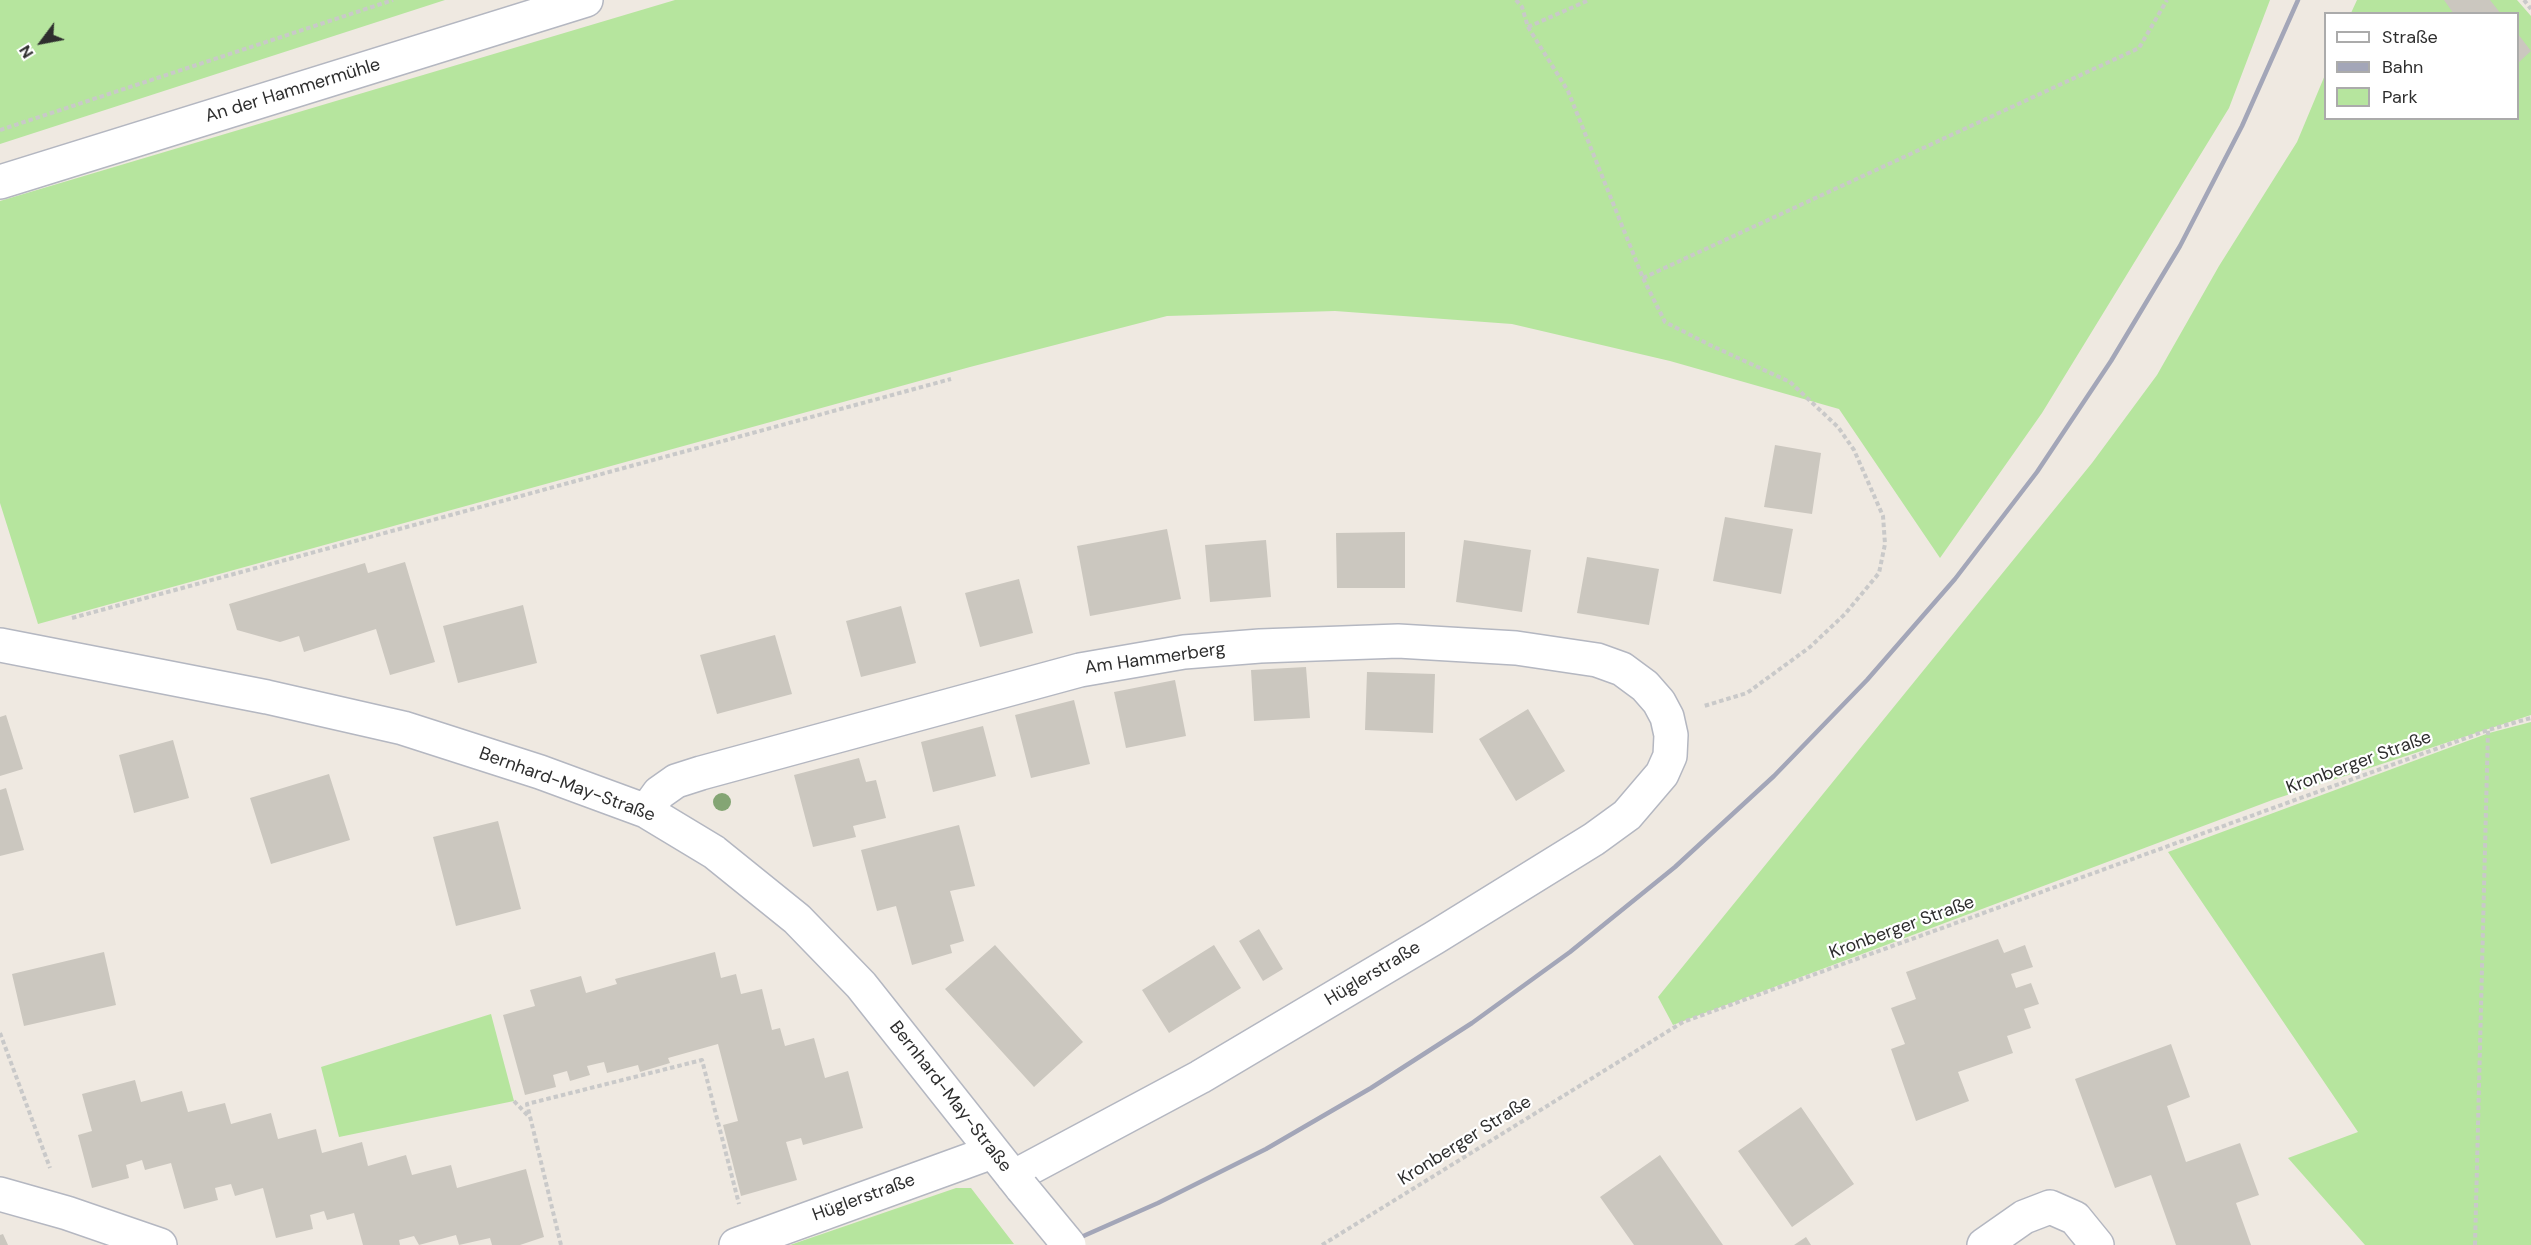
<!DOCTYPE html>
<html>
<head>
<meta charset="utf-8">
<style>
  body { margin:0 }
  #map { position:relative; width:2531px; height:1245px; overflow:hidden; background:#efe9e1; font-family:"DM Sans",sans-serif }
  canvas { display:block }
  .legend { position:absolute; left:2324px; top:12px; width:195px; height:108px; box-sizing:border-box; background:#fff; border:2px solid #ababab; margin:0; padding:8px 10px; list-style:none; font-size:18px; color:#2e2e2e }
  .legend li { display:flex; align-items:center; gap:12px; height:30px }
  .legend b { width:30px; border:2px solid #ababab }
  .north { position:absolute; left:12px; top:12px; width:60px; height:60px; -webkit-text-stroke:4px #fff; paint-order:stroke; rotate:238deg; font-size:16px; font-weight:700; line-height:24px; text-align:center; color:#2e2e2e }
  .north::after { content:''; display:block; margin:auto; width:21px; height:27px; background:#2e2e2e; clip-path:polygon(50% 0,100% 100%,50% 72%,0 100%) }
</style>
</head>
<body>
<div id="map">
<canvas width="2531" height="1245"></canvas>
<ul class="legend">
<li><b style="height:8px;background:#fff"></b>Straße</li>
<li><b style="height:8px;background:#a3a6b8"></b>Bahn</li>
<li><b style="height:16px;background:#b6e59e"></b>Park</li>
</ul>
<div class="north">N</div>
</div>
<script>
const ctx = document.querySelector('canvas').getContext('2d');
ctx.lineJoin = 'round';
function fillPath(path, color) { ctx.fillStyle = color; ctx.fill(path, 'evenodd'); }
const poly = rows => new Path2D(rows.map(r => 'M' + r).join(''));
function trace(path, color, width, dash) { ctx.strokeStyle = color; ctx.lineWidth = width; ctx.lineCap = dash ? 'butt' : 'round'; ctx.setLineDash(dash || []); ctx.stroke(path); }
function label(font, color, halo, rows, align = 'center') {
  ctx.font = font + ' "DM Sans",sans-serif'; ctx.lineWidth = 4.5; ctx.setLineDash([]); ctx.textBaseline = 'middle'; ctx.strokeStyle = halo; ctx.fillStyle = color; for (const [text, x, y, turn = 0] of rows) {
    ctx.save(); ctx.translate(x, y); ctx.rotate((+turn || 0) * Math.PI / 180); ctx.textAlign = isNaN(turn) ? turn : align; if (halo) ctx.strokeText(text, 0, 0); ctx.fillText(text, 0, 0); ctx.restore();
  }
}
const green = poly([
  [0,0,445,0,0,144],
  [675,0,2270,0,2229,108,2042,413,1940,558,1839,409,1670,361,1512,324,1335,311,1167,316,970,367,38,624,0,503,0,201],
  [2357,0,2517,0,2531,16,2531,715,2275,799,1673,1025,1658,997,2092,463,2157,375,2219,266,2297,142,2325,75,2326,118,2518,118,2518,14,2351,13],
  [2531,722,2531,1245,2365,1245,2288,1158,2358,1132,2168,852,2489,733],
  [491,1014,514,1101,339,1137,321,1067],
  [956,1188,971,1188,1014,1244,790,1245]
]);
const building = poly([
  [2444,0,2490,0,2501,14,2454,14],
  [2518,34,2531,51,2518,63],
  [1775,445,1821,453,1812,514,1764,507],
  [1725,517,1793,529,1781,594,1713,581],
  [1167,529,1181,599,1090,616,1077,546],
  [1405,532,1405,588,1337,588,1336,533],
  [1266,540,1271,597,1210,602,1205,545],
  [1464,540,1531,550,1522,612,1456,602],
  [1587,557,1659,569,1649,625,1577,613],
  [405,562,435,662,390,675,376,629,304,652,299,636,280,642,237,630,229,604,365,563,368,573],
  [1019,579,1033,633,980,647,965,593],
  [523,605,537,663,458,683,443,626],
  [901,606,916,663,861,677,846,621],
  [775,635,792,694,717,714,700,655],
  [1306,667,1310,718,1254,721,1251,670],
  [1367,672,1435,674,1433,733,1365,730],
  [1175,680,1186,736,1126,748,1114,692],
  [1074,700,1090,764,1031,778,1015,715],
  [1528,709,1565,771,1516,801,1479,739],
  [6,715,23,769,0,776,0,717],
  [983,726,996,776,933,792,921,742],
  [173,740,189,798,134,813,119,755],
  [859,758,866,782,876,780,886,818,853,826,856,837,813,847,794,775],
  [329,774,350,840,271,864,250,798],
  [6,788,24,850,0,856,0,790],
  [498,821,521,909,456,926,433,837],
  [959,825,975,886,950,891,964,941,950,945,952,953,912,965,896,906,877,911,861,850],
  [1259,929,1283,969,1263,981,1239,941],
  [1998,939,2004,953,2025,945,2033,967,2011,974,2016,988,2031,983,2039,1004,2024,1009,2031,1028,2007,1036,2013,1053,1958,1072,1969,1101,1916,1121,1891,1049,1905,1044,1891,1008,1916,999,1906,972],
  [995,945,1083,1042,1034,1087,945,989],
  [1214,945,1241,988,1169,1033,1142,990],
  [104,952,116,1005,24,1026,12,974],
  [715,952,721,978,736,974,741,994,762,989,772,1030,780,1028,785,1046,814,1038,825,1078,848,1071,863,1128,803,1145,801,1138,786,1142,797,1180,741,1196,723,1125,738,1121,718,1044,668,1058,670,1063,640,1072,638,1065,607,1073,604,1062,587,1066,590,1075,570,1081,567,1071,553,1075,556,1087,525,1095,503,1015,535,1006,530,990,581,976,586,993,617,984,615,979],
  [2171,1044,2190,1097,2167,1106,2186,1162,2240,1143,2259,1195,2236,1203,2251,1245,2176,1245,2151,1175,2115,1188,2075,1079],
  [135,1080,141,1102,182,1091,188,1112,225,1103,231,1124,271,1113,278,1139,316,1129,322,1153,362,1142,368,1166,406,1155,412,1175,451,1165,457,1188,526,1169,544,1237,520,1245,492,1245,490,1238,459,1245,456,1235,419,1245,414,1236,399,1240,400,1245,363,1245,354,1213,327,1220,324,1211,310,1215,313,1229,276,1238,263,1188,235,1196,231,1184,215,1188,218,1200,184,1209,171,1163,145,1170,142,1160,126,1165,129,1178,92,1188,78,1135,92,1131,82,1094],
  [1801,1107,1854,1184,1792,1227,1738,1151],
  [1660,1155,1723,1245,1634,1245,1600,1197],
  [3,1234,8,1245,0,1245,0,1235],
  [1806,1237,1811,1245,1794,1245]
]);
const path = poly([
  [1516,0,1522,7,1528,27,1568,91,1643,278,1665,322,1710,345,1790,382,1838,427,1854,450,1883,516,1885,544,1879,573,1845,614,1810,647,1747,693,1704,706],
  [2524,0,2531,9],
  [1528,27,1589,0],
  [0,130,393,0],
  [1643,278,2139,48,2167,0],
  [72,618,951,379],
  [0,1033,50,1168],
  [514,1101,531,1119],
  [561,1245,527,1104,702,1060,739,1204],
  [1322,1245,1683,1022,2488,730,2531,718],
  [2475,1245,2488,730]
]);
const street = poly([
  [0,182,586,0],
  [0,645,267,697,403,728,540,772,646,811,714,852,797,919,861,985,1022,1188],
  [646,811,659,793,676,781,701,773,1080,670,1184,652,1260,646,1398,641,1516,648,1597,660,1622,669,1645,686,1659,702,1667,717,1671,735,1670,756,1662,774,1627,815,1594,839,1434,938,1200,1077,1013,1177],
  [0,1194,67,1213,160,1245],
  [736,1245,992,1152],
  [1984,1245,2024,1217,2050,1207,2075,1218,2097,1245]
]);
const rail = poly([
  [1063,1245,1158,1203,1266,1149,1371,1088,1472,1023,1570,952,1675,867,1774,776,1867,680,1955,579,2037,472,2111,361,2180,246,2242,126,2298,0]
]);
const streetBridge = poly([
  [1022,1188,1069,1245]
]);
const trees = [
  [722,802]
];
const streetNames = [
  ["An der Hammermühle",293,91,-17],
  ["Am Hammerberg",1155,659,-8],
  ["Kronberger Straße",2359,763,-20],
  ["Bernhard-May-Straße",567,785,20],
  ["Kronberger Straße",1902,928,-20],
  ["Hüglerstraße",1373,974,-31],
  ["Bernhard-May-Straße",950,1097,52],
  ["Kronberger Straße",1465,1141,-32],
  ["Hüglerstraße",864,1198,-20]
];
fillPath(green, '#b6e59e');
fillPath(building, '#cbc7bf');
trace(street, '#b4b7c1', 36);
trace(path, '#c9c9c9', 4, [4.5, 3]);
trace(street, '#fff', 33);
trace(rail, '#a3a6b8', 4.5);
trace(streetBridge, '#b4b7c1', 36, []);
trace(streetBridge, '#fff', 33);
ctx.fillStyle = '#84a574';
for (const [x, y] of trees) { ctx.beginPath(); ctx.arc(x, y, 9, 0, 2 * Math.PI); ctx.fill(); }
label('18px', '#2e2e2e', '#fff', streetNames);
</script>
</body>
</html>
